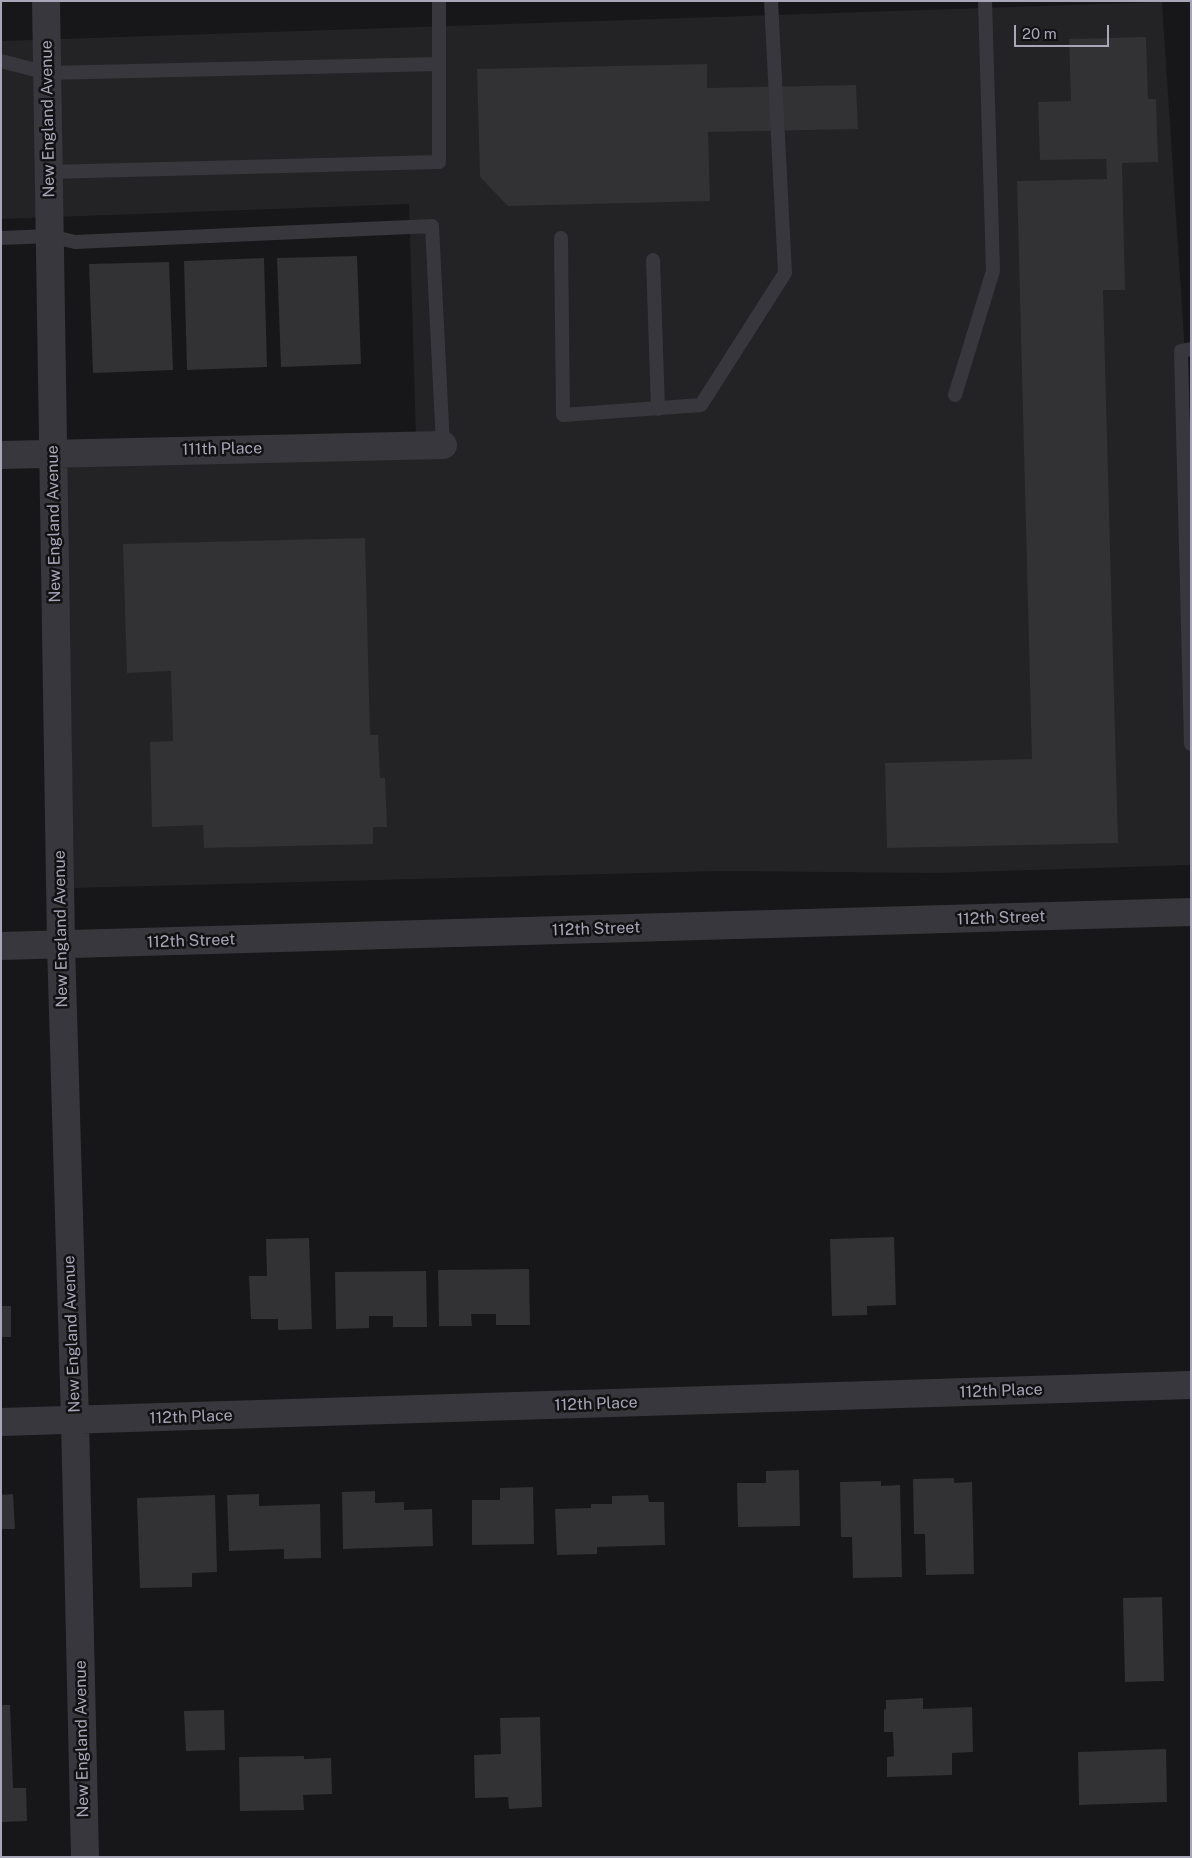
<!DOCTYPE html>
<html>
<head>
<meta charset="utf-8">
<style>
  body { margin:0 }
  #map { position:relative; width:1192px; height:1858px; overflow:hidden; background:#171618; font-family:"Public Sans",sans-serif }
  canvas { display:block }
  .frame { position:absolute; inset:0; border:2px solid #a8a7b9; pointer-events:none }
  .scale { position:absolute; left:1014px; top:25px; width:95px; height:22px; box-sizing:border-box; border:2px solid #a8a7b9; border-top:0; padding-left:6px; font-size:15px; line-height:18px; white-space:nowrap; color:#a8a7b9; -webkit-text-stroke:4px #121113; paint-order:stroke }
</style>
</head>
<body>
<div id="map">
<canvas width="1192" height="1858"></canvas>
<div class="frame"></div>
<div class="scale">20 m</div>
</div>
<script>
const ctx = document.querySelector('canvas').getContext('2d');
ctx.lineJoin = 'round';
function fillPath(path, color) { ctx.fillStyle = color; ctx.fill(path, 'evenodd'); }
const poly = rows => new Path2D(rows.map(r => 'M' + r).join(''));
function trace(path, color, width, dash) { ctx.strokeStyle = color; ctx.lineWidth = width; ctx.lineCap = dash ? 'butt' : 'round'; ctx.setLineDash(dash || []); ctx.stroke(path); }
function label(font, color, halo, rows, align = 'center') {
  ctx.font = font + ' "Public Sans",sans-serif'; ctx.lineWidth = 5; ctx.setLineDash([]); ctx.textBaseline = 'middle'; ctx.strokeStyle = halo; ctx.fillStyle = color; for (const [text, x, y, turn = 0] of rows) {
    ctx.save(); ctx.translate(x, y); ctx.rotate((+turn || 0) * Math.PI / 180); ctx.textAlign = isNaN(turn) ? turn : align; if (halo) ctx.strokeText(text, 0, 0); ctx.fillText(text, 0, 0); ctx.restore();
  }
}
const built = poly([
  [1162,2,1191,445,1191,865,938,873,721,871,74,888,66,446,416,438,409,204,1,219,1,41]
]);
const building = poly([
  [1146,37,1148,99,1156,99,1158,162,1122,163,1125,290,1103,290,1118,843,887,848,885,763,1032,759,1017,181,1107,179,1106,159,1040,160,1038,102,1071,101,1069,39],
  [707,64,707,88,856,85,858,129,708,132,710,201,508,206,480,177,477,69],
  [357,256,361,364,281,367,277,258],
  [264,258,267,367,187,370,184,261],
  [169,262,173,370,93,373,89,264],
  [365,538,370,735,378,735,380,778,385,778,387,827,373,827,373,844,204,848,203,825,152,827,150,742,173,741,171,671,127,673,123,544],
  [894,1237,896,1305,867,1306,867,1315,832,1316,830,1239],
  [309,1238,312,1329,278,1330,278,1319,251,1319,249,1276,267,1276,266,1239],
  [529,1269,530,1325,496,1325,496,1314,471,1314,472,1326,439,1326,438,1270],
  [426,1271,427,1327,393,1327,393,1316,369,1316,369,1328,336,1329,335,1272],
  [1,1306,11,1306,11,1337,1,1337],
  [799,1470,800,1526,738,1527,737,1483,766,1483,766,1471],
  [954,1478,954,1483,972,1482,974,1574,926,1575,925,1534,914,1534,913,1479],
  [881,1481,881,1486,900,1485,902,1577,853,1578,852,1537,841,1537,840,1482],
  [533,1487,534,1544,472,1545,472,1500,500,1500,500,1488],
  [375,1491,375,1503,404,1502,404,1510,432,1509,433,1546,343,1549,342,1492],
  [13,1494,15,1529,1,1529,1,1495],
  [259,1494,259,1506,320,1504,321,1558,284,1559,284,1549,229,1551,227,1495],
  [215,1495,217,1572,192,1573,192,1587,140,1588,137,1498],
  [648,1495,649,1502,664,1502,665,1545,597,1547,597,1554,557,1555,555,1509,591,1508,591,1504,612,1504,612,1496],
  [1162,1597,1164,1681,1125,1682,1123,1598],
  [923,1698,923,1709,972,1707,973,1752,952,1753,952,1775,887,1777,887,1757,894,1756,893,1732,884,1732,884,1710,886,1709,886,1700],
  [1,1705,10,1705,13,1788,26,1788,27,1821,1,1822],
  [224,1710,225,1750,186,1751,184,1711],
  [540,1717,542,1807,509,1809,508,1797,475,1798,474,1755,501,1754,500,1718],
  [1166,1749,1167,1802,1079,1805,1078,1752],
  [304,1756,304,1759,331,1758,332,1794,303,1795,304,1810,240,1811,239,1757]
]);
const service = poly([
  [1,61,47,73,439,64],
  [48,172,439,162,439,1],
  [1,238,50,236,75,242,432,226,443,445],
  [561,238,563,415,701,405,785,273,771,1],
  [653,260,658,409],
  [1191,349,1181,351,1191,744],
  [955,395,993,271,985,1]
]);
const minor = poly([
  [46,1,61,944,75,1420,85,1857],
  [1,455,443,445],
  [1,946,1191,912],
  [1,1422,1191,1385]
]);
const streetNames = [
  ["New England Avenue",48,119,-91],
  ["111th Place",222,449,-1],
  ["New England Avenue",54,524,-91],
  ["112th Street",1001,918,-2],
  ["New England Avenue",61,929,-91],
  ["112th Street",596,929,-2],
  ["112th Street",191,941,-2],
  ["New England Avenue",72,1334,-92],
  ["112th Place",1001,1391,-2],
  ["112th Place",596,1404,-2],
  ["112th Place",191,1417,-2],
  ["New England Avenue",82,1739,-91]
];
fillPath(built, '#232225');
fillPath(building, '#323134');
trace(service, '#38373e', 14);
trace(minor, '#38373e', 28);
label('16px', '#a8a7b9', '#121113', streetNames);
</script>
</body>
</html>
